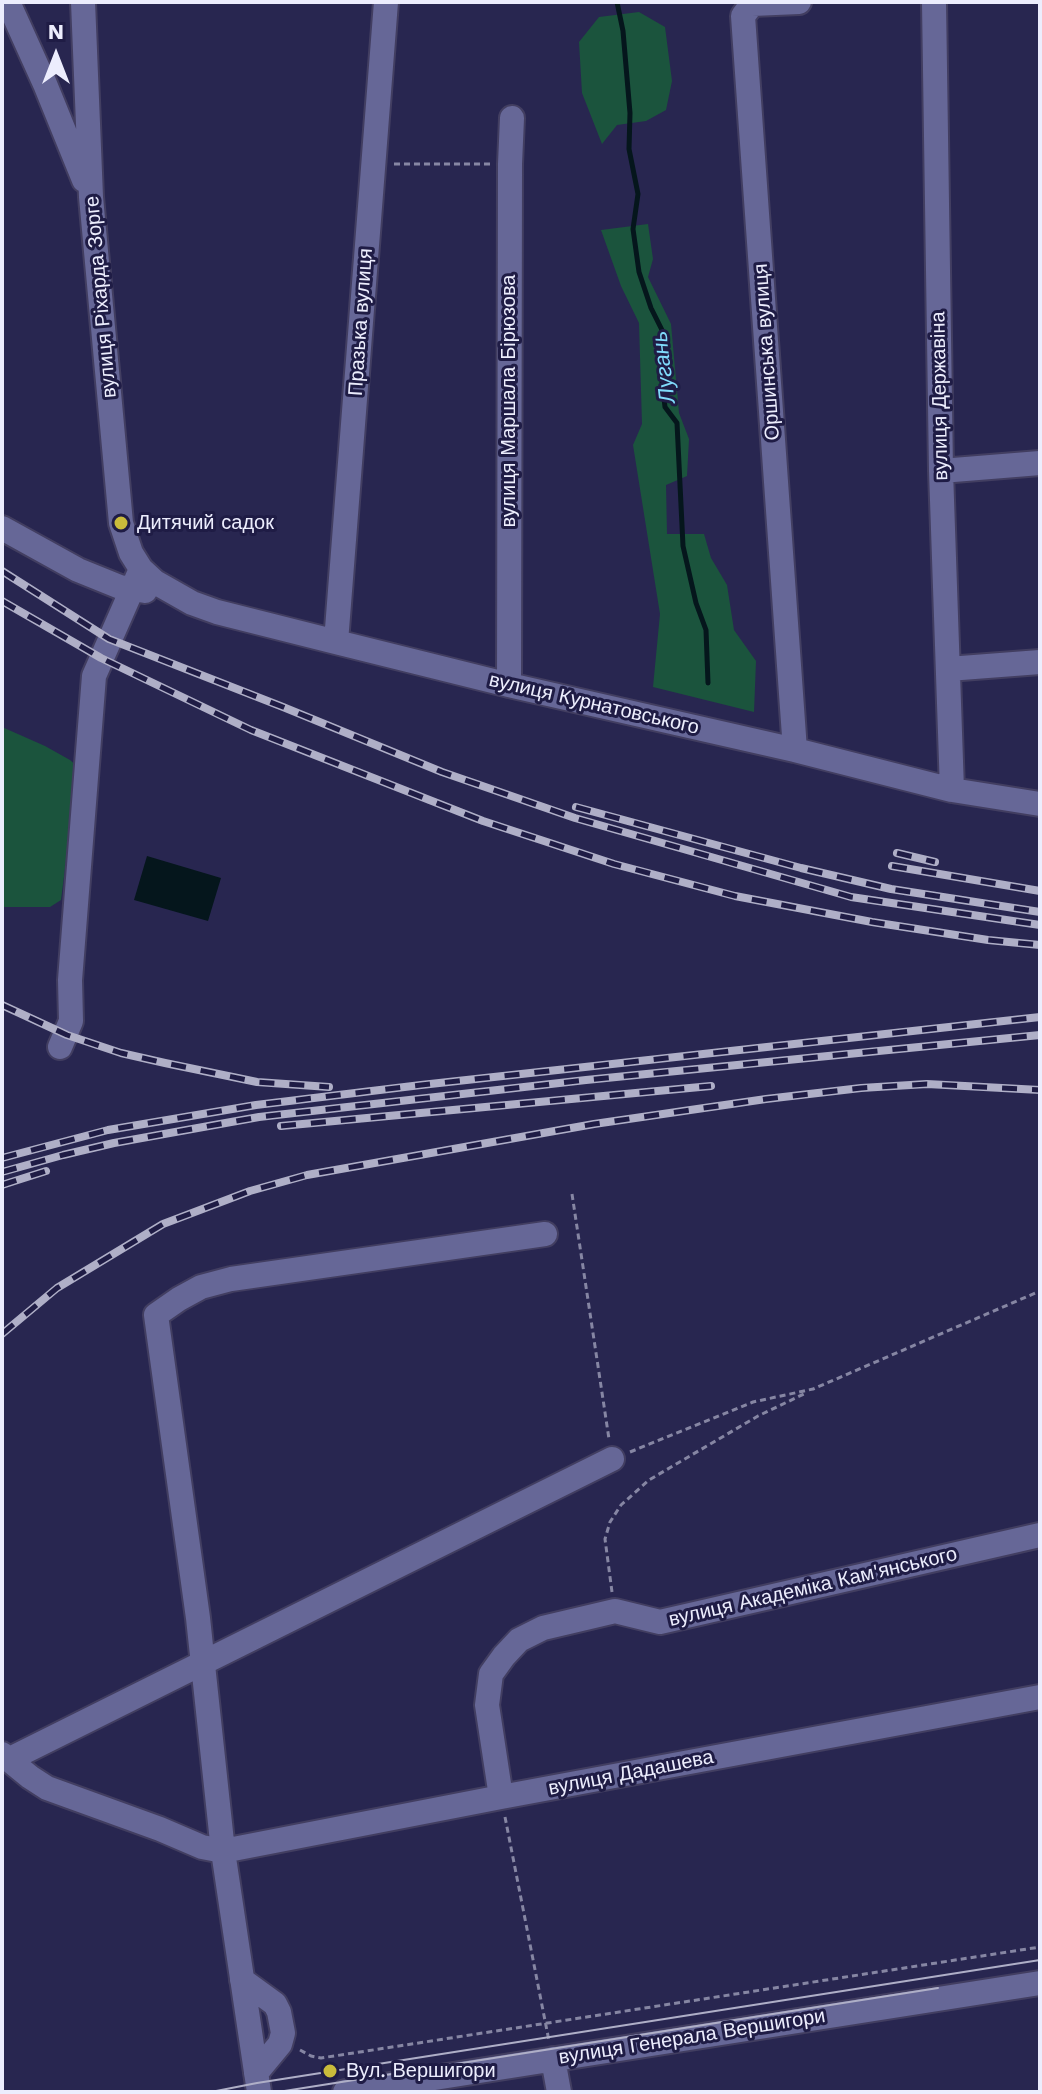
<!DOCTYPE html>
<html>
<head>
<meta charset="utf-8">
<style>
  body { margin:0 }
  #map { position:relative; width:1042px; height:2094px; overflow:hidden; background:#282650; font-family:"Work Sans",sans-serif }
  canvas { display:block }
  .frame { position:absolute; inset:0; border:4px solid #ecedfd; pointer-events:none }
  .north { position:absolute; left:16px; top:16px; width:80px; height:80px; -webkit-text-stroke:6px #1f1c45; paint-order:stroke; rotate:0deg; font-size:22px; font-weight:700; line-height:32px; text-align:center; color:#ecedfd }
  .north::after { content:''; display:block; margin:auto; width:28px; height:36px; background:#ecedfd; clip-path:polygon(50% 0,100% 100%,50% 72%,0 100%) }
</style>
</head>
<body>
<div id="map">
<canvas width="1042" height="2094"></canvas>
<div class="frame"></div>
<div class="north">N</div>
</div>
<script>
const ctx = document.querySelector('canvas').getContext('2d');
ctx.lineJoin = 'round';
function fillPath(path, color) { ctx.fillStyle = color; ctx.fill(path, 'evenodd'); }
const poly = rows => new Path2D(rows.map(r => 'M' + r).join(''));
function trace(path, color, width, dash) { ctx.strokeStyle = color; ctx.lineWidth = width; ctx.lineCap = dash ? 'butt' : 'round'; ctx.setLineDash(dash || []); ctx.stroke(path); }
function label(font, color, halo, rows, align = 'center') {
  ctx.font = font + ' "Work Sans",sans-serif'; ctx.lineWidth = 6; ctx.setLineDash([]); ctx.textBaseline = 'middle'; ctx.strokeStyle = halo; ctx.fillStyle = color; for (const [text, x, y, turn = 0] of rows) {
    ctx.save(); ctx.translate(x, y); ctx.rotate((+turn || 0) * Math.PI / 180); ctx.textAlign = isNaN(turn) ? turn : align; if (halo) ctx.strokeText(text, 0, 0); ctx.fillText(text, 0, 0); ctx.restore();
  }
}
const green = poly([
  [639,12,665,27,672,81,666,110,646,121,617,125,602,144,582,93,579,42,599,17],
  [648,224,653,259,648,277,671,324,679,413,689,439,687,476,666,485,667,534,704,534,711,558,727,585,734,630,756,661,754,712,653,687,660,614,633,445,642,424,639,323,621,286,601,230],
  [2,727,45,746,70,760,78,767,61,900,50,907,2,907]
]);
const water = poly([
  [147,856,221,878,208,921,134,900]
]);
const stream = poly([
  [617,2,623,31,630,113,629,149,638,194,633,229,639,272,651,308,662,330,661,373,665,407,677,423,683,546,696,603,706,630,708,683]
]);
const path = poly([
  [394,164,490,164],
  [572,1194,609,1439],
  [630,1452,753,1402,813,1389,1040,1291],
  [612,1592,605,1539,610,1522,621,1505,649,1480,758,1416,806,1393],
  [505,1817,549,2041],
  [300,2050,311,2056,321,2058,1040,1947]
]);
const minor = poly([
  [8,2,45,84,84,180],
  [83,2,91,197,121,523,131,553,141,569,155,582,192,603,217,612,336,642,509,685,795,750,952,790,1040,804],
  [934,2,941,471,952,790],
  [941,471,1040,463],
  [2,528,78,570,120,587,145,591],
  [336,642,386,2],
  [948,669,1040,662],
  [509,685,510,164,512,118],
  [795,750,743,16,752,4,799,2],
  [60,1047,71,1021,70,980,94,676,141,569],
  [2,1754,30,1777,47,1788,160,1829,202,1847,223,1851,501,1797,1040,1697],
  [8,1760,612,1459],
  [501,1797,487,1705,491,1674,504,1656,519,1640,543,1628,615,1611,660,1622,1040,1535],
  [242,1980,275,2004,279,2012,283,2033,280,2044,256,2073],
  [553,2059,559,2092],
  [259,2092,223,1851,198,1618,156,1315,179,1299,201,1287,231,1279,545,1234],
  [345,2092,1040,1983]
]);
const tram = poly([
  [211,2092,257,2083,1040,1960],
  [278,2092,938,1988]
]);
const rail = poly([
  [2,571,109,639,283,707,442,772,575,818,851,897,1040,925],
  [2,601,101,658,251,730,483,821,614,864,735,896,872,922,988,940,1040,945],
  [576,807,801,868,891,889,1040,912],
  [897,853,935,862],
  [892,866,1040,891],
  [2,1005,67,1035,121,1053,165,1063,257,1082,329,1087],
  [281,1126,711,1086],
  [2,1158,108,1130,256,1105,421,1085,1040,1017],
  [2,1172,63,1155,114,1143,259,1117,586,1080,1040,1035],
  [2,1185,46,1171],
  [2,1334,57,1288,163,1224,250,1191,307,1175,594,1124,766,1099,861,1088,927,1084,1040,1090]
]);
const markers = [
  [121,523,8,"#c9bb3b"],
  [330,2071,8,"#c9bb3b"]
];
const streetNames = [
  ["вулиця Ріхарда Зорге",101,297,-95],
  ["Празька вулиця",361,322,-86],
  ["Оршинська вулиця",767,352,-94],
  ["вулиця Державіна",940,396,-91],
  ["вулиця Маршала Бірюзова",509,401,-90],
  ["вулиця Курнатовського",594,704,13],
  ["вулиця Академіка Кам'янського",813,1587,-13],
  ["вулиця Дадашева",631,1773,-11],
  ["вулиця Генерала Вершигори",692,2037,-9]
];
const poiNames = [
  ["Дитячий садок",137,523],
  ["Вул. Вершигори",346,2071]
];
const waterNames = [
  ["Лугань",664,367,-97]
];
fillPath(green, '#1b543d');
fillPath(water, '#05161c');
trace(stream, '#05161c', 5);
trace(minor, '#423e61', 28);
trace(path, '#8686a3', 3, [6, 4]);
trace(minor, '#666797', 24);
trace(tram, '#afafc7', 2);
trace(rail, '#afafc7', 8);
trace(rail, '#1f1c45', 5, [15]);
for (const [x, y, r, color] of markers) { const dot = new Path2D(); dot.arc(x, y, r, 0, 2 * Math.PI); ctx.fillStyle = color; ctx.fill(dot); trace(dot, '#1f1c45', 3); }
label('20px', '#ecedfd', '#1f1c45', streetNames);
label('20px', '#ecedfd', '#1f1c45', poiNames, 'left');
label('italic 22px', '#80dbfb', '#1f1c45', waterNames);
</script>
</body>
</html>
